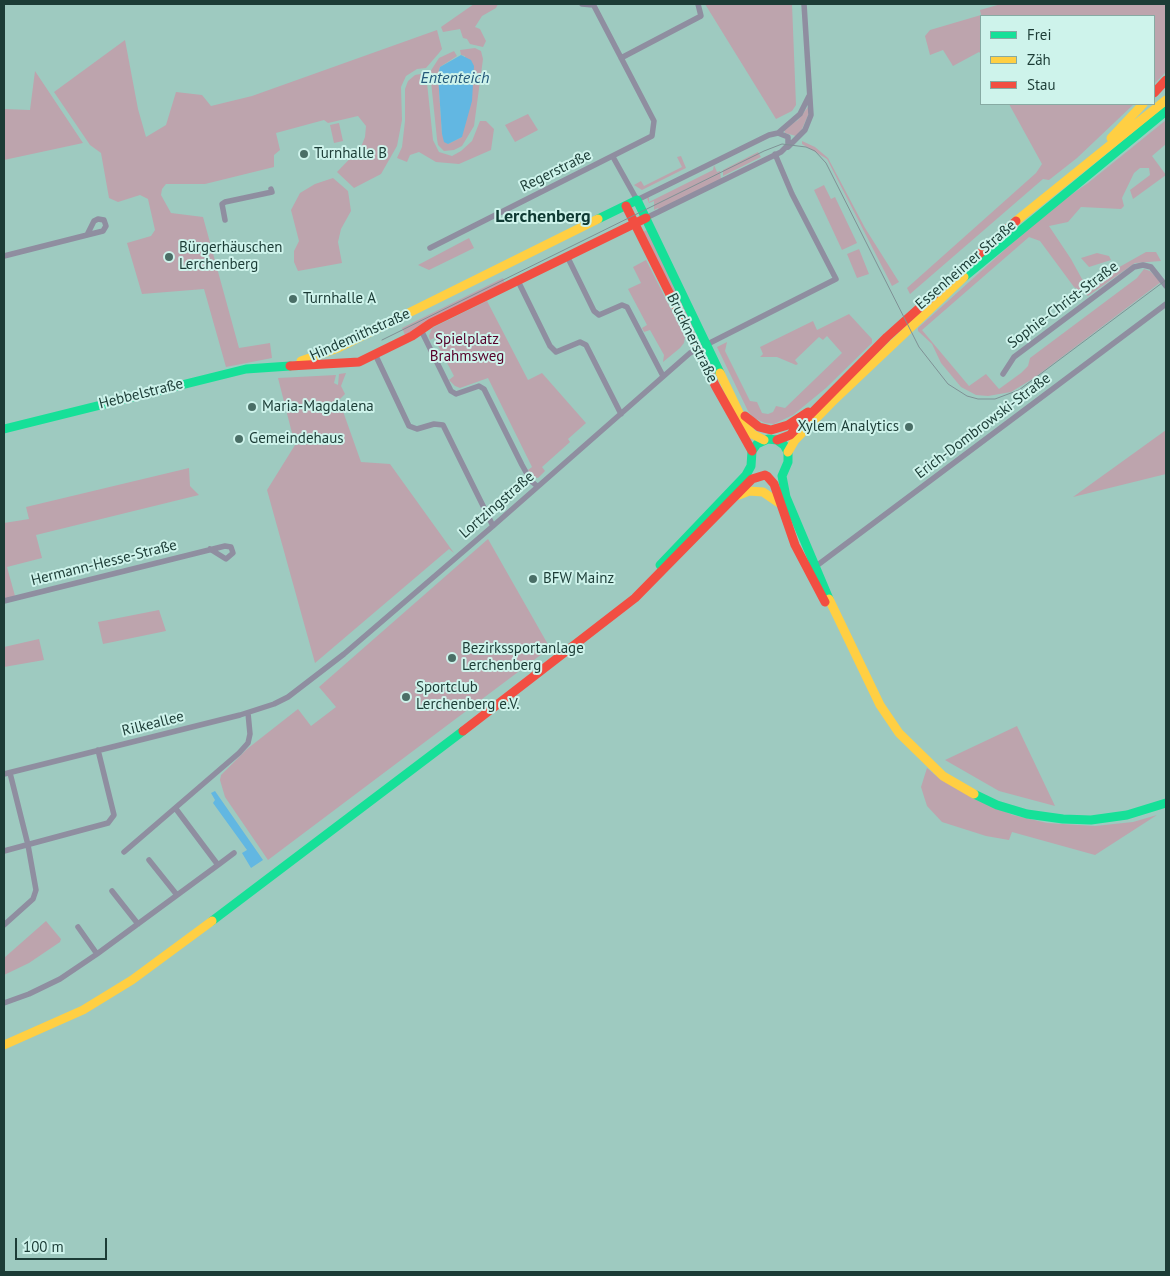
<!DOCTYPE html>
<html>
<head>
<meta charset="utf-8">
<style>
  body { margin:0 }
  #map { position:relative; width:1170px; height:1276px; overflow:hidden; background:#9ecac0; font-family:"PT Sans",sans-serif }
  canvas { display:block }
  .frame { position:absolute; inset:0; border:5px solid #1c3c36; pointer-events:none }
  .legend { position:absolute; left:980px; top:15px; width:175px; height:90px; box-sizing:border-box; background:#cef3eb; border:1px solid #87aaa3; margin:0; padding:6px 9px; list-style:none; font-size:15px; color:#1c3c36 }
  .legend li { display:flex; align-items:center; gap:10px; height:25px }
  .legend b { width:25px; border:1px solid #87aaa3 }
  .scale { position:absolute; left:15px; top:1238px; width:92px; height:22px; box-sizing:border-box; border:2px solid #1c3c36; border-top:0; padding-left:6px; font-size:15px; line-height:18px; white-space:nowrap; color:#1c3c36; -webkit-text-stroke:4px #cef3eb; paint-order:stroke }
</style>
</head>
<body>
<div id="map">
<canvas width="1170" height="1276"></canvas>
<div class="frame"></div>
<ul class="legend">
<li><b style="height:6px;background:#16e098"></b>Frei</li>
<li><b style="height:6px;background:#ffcf43"></b>Zäh</li>
<li><b style="height:6px;background:#f24e42"></b>Stau</li>
</ul>
<div class="scale">100 m</div>
</div>
<script>
const ctx = document.querySelector('canvas').getContext('2d');
ctx.lineJoin = 'round';
function fillPath(path, color) { ctx.fillStyle = color; ctx.fill(path, 'evenodd'); }
const poly = rows => new Path2D(rows.map(r => 'M' + r).join(''));
function trace(path, color, width, dash) { ctx.strokeStyle = color; ctx.lineWidth = width; ctx.lineCap = dash ? 'butt' : 'round'; ctx.setLineDash(dash || []); ctx.stroke(path); }
function label(font, color, halo, rows, align = 'center') {
  ctx.font = font + ' "PT Sans",sans-serif'; ctx.lineWidth = 4; ctx.setLineDash([]); ctx.textBaseline = 'middle'; ctx.strokeStyle = halo; ctx.fillStyle = color; for (const [text, x, y, turn = 0] of rows) {
    ctx.save(); ctx.translate(x, y); ctx.rotate((+turn || 0) * Math.PI / 180); ctx.textAlign = isNaN(turn) ? turn : align; if (halo) ctx.strokeText(text, 0, 0); ctx.fillText(text, 0, 0); ctx.restore();
  }
}
const green = poly([
  [474,4,498,4,496,8,482,16,475,27,480,29,486,41,483,47,470,44,467,39,463,38,460,29,443,32,441,27],
  [705,4,792,4,796,105,792,111,776,119],
  [1001,4,1166,4,1166,72,1154,84,1154,16,981,16,981,54,979,52,953,66,943,50,930,55,925,36,930,30,981,15,980,10],
  [437,30,442,49,439,53,426,68,417,69,406,76,401,87,402,120,397,146,381,174,354,188,337,172,361,147,365,137,366,126,358,116,328,123,324,120,276,133,280,150,274,155,274,167,205,184,166,184,162,189,161,195,171,213,203,217,239,348,270,343,272,358,226,367,204,289,142,294,127,243,151,236,155,230,148,199,140,195,118,202,109,198,101,153,90,145,54,92,125,40,138,109,146,137,166,125,176,92,202,95,211,106,252,96],
  [475,48,481,51,483,59,474,126,462,146,454,150,444,151,438,145,437,139,430,72,439,58,454,51,457,56,440,67,438,75,442,134,448,144,462,137,465,56,461,55,460,50],
  [35,71,83,143,4,160,4,109,30,110],
  [426,73,433,140,439,152,452,156,461,151,472,141,480,121,486,121,494,129,491,150,459,164,436,162,419,152,410,155,407,162,397,158,402,147,405,121,405,89,408,81,415,75],
  [1009,104,1134,104,1077,158,1049,180,1043,179,910,294,907,288,1036,173,1042,164],
  [808,107,809,113,802,129,796,136,785,133,784,129,798,120],
  [528,114,538,130,515,142,505,125],
  [1166,120,1166,144,1152,156,1166,175,1133,199,1130,190,1150,175,1149,168,1140,168,1134,173,1122,198,1124,206,1121,209,1081,207,1068,222,1049,226,1071,259,1082,279,1087,283,1091,283,1146,252,1156,252,1161,261,1135,263,1088,296,1074,287,1040,241,1029,237,922,330,969,386,986,374,999,389,1021,373,1028,366,1030,358,1137,278,1144,269,1150,271,1161,282,1034,378,1011,392,988,396,976,395,961,387,941,363,932,344,918,331,918,328,1050,209,1088,183],
  [339,123,343,141,334,143,330,125],
  [802,141,815,147,828,158,865,228,899,282,892,286,827,159,802,144],
  [758,152,761,157,723,176,723,170],
  [681,156,686,168,642,190,634,185,641,181,644,186,682,167,677,157],
  [714,165,717,172,720,171,721,179,659,210,658,208,654,210,654,201,649,203,647,198,649,197,649,202,713,170],
  [333,178,348,191,351,211,341,229,338,242,342,263,298,271,294,262,294,251,299,241,291,210,300,193,315,184],
  [824,185,831,199,835,197,857,243,842,250,814,190],
  [647,230,696,328,691,331,643,232],
  [469,238,474,248,429,270,418,265],
  [859,249,869,274,857,278,847,254],
  [1097,253,1109,256,1111,260,1089,267,1081,258],
  [646,260,685,337,684,343,680,348,663,362,664,355,650,330,644,332,642,328,647,325,628,289,641,283,633,267],
  [503,278,505,284,405,335,402,328],
  [487,301,528,380,542,373,586,423,568,439,570,442,542,467,545,471,538,478,533,477,528,470,532,467,488,378,460,388,455,386,449,380,454,376,434,338,430,340,429,336,432,328],
  [849,314,872,339,872,343,826,388,793,415,774,424,765,423,754,418,748,411,717,347,727,342,725,351,750,401,757,402,762,413,768,414,773,412,776,406,785,408,842,353,827,336,823,340,819,337,795,360,798,364,796,365,777,357,760,357,763,354,760,347,813,321,817,330],
  [346,373,341,386,345,394,339,400,361,462,390,464,454,553,449,549,315,663,267,490,295,445,278,378,336,375,334,383,338,385,339,374],
  [1166,430,1166,474,1073,497],
  [189,468,190,486,199,495,36,535,42,558,7,567,15,596,4,599,4,523,29,519,26,507],
  [488,539,550,648,268,860,225,797,220,780,221,775,247,749,298,709,311,726,336,707,319,687],
  [159,610,166,631,103,644,98,622],
  [39,639,44,660,4,667,4,647],
  [1017,726,1055,806,999,791,945,760],
  [927,768,940,779,977,800,1013,815,1047,823,1095,826,1133,822,1157,815,1095,855,1012,832,1009,840,986,836,942,822,927,806,921,787],
  [46,921,61,939,60,942,29,963,4,975,4,958]
]);
const water = poly([
  [461,55,471,60,474,66,472,101,462,137,448,144,444,142,442,134,438,75,440,67],
  [215,791,263,860,251,868,242,853,247,850,213,803,215,800,211,793]
]);
const street = poly([
  [582,4,593,5],
  [621,58,701,16,698,4],
  [778,133,800,114,809,96],
  [788,147,805,130,811,115,804,4],
  [613,157,637,200,769,135,778,133,788,137,788,145,781,152,646,218],
  [225,220,222,204,225,202,272,192,271,189],
  [430,248,652,136,654,121,593,4],
  [4,256,103,231,106,226,104,220,98,219,94,221,87,235],
  [567,256,594,311,599,315,622,305,627,307,663,376],
  [518,281,550,346,556,352,580,342,586,345,621,414],
  [421,330,451,391,456,394,479,386,484,389,522,465,531,481,537,486],
  [375,354,409,426,417,429,434,424,443,425,493,526],
  [1003,374,1014,357,1134,267,1143,265,1151,267,1166,286],
  [815,567,1166,304],
  [4,601,225,546,231,547,233,553,226,559,210,549],
  [4,774,240,715,274,704,288,697,344,654,493,526,690,353,836,279,792,194,775,154],
  [4,851,108,823,114,815,98,750],
  [124,852,239,753,248,743,250,734,248,713],
  [149,860,177,895],
  [218,865,234,853],
  [112,891,138,924],
  [4,925,33,899,36,890,28,845,10,773],
  [78,927,97,954],
  [4,1003,29,994,60,979,97,954,218,865,176,809]
]);
const fast = poly([
  [598,219,637,200,720,373],
  [964,277,1166,111],
  [4,429,246,369,290,366],
  [660,565,746,475,751,466,752,451,757,444,768,439,777,440,784,445,788,452,788,462,782,476,786,497,829,599],
  [974,794,997,805,1027,814,1063,819,1091,820,1127,815,1166,803],
  [212,921,463,731]
]);
const slow = poly([
  [1111,138,1143,104],
  [1016,221,1166,100],
  [301,361,338,348,598,219],
  [720,373,742,419,752,434,764,440],
  [788,452,795,440,832,402,964,277],
  [739,495,749,491,763,492,779,503],
  [829,599,880,705,899,733,943,776,974,794],
  [4,1045,83,1010,132,980,212,921]
]);
const jam = poly([
  [1154,93,1166,80],
  [626,206,716,387,752,451],
  [290,366,359,362,412,336,431,323,646,218],
  [745,416,759,427,771,430,788,425,808,412],
  [777,440,790,435,887,337,1016,221],
  [767,476,774,484,795,545,825,602],
  [463,731,635,598,752,479,765,475]
]);
const tram = poly([
  [382,340,764,151,782,144,806,147,815,151,826,163,919,347,948,384,967,396,978,399,995,399,1019,390,1166,280]
]);
const markers = [
  [304,154,5,"#4a6e66"],
  [169,257,5,"#4a6e66"],
  [293,299,5,"#4a6e66"],
  [252,407,5,"#4a6e66"],
  [909,427,5,"#4a6e66"],
  [239,439,5,"#4a6e66"],
  [533,579,5,"#4a6e66"],
  [452,658,5,"#4a6e66"],
  [406,697,5,"#4a6e66"]
];
const poiNames = [
  ["Turnhalle B",314,154],
  ["Bürgerhäuschen",179,248],
  ["Lerchenberg",179,265],
  ["Turnhalle A",303,299],
  ["Maria-Magdalena",262,407],
  ["Xylem Analytics",899,427,"right"],
  ["Gemeindehaus",249,439],
  ["BFW Mainz",543,579],
  ["Bezirkssportanlage",462,649],
  ["Lerchenberg",462,666],
  ["Sportclub",416,688],
  ["Lerchenberg e.V.",416,705]
];
const streetNames = [
  ["Regerstraße",556,171,-26],
  ["Essenheimer Straße",966,265,-41],
  ["Sophie-Christ-Straße",1063,305,-37],
  ["Hindemithstraße",360,335,-24],
  ["Brucknerstraße",692,338,64],
  ["Hebbelstraße",141,394,-14],
  ["Erich-Dombrowski-Straße",983,426,-37],
  ["Lortzingstraße",497,505,-41],
  ["Hermann-Hesse-Straße",104,563,-14],
  ["Rilkeallee",153,724,-14]
];
const parkNames = [
  ["Spielplatz",467,340],
  ["Brahmsweg",467,357]
];
const waterNames = [
  ["Ententeich",455,78]
];
const quarterNames = [
  ["Lerchenberg",543,217]
];
fillPath(green, '#bda4ad');
fillPath(water, '#62b7e2');
trace(street, '#8f8ea0', 5.5);
trace(fast, '#16e098', 9);
trace(slow, '#ffcf43', 9);
trace(jam, '#f24e42', 9);
trace(tram, '#7f9195', 1);
for (const [x, y, r, color] of markers) { const dot = new Path2D(); dot.arc(x, y, r, 0, 2 * Math.PI); ctx.fillStyle = color; ctx.fill(dot); trace(dot, '#cef3eb', 2); }
label('15px', '#1c3c36', '#cef3eb', poiNames, 'left');
label('15px', '#1c3c36', '#cef3eb', streetNames);
label('15px', '#57002a', '#cef3eb', parkNames);
label('italic 16px', '#24597b', '#cef3eb', waterNames);
label('bold 18px', '#0e3932', '#cef3eb', quarterNames);
</script>
</body>
</html>
